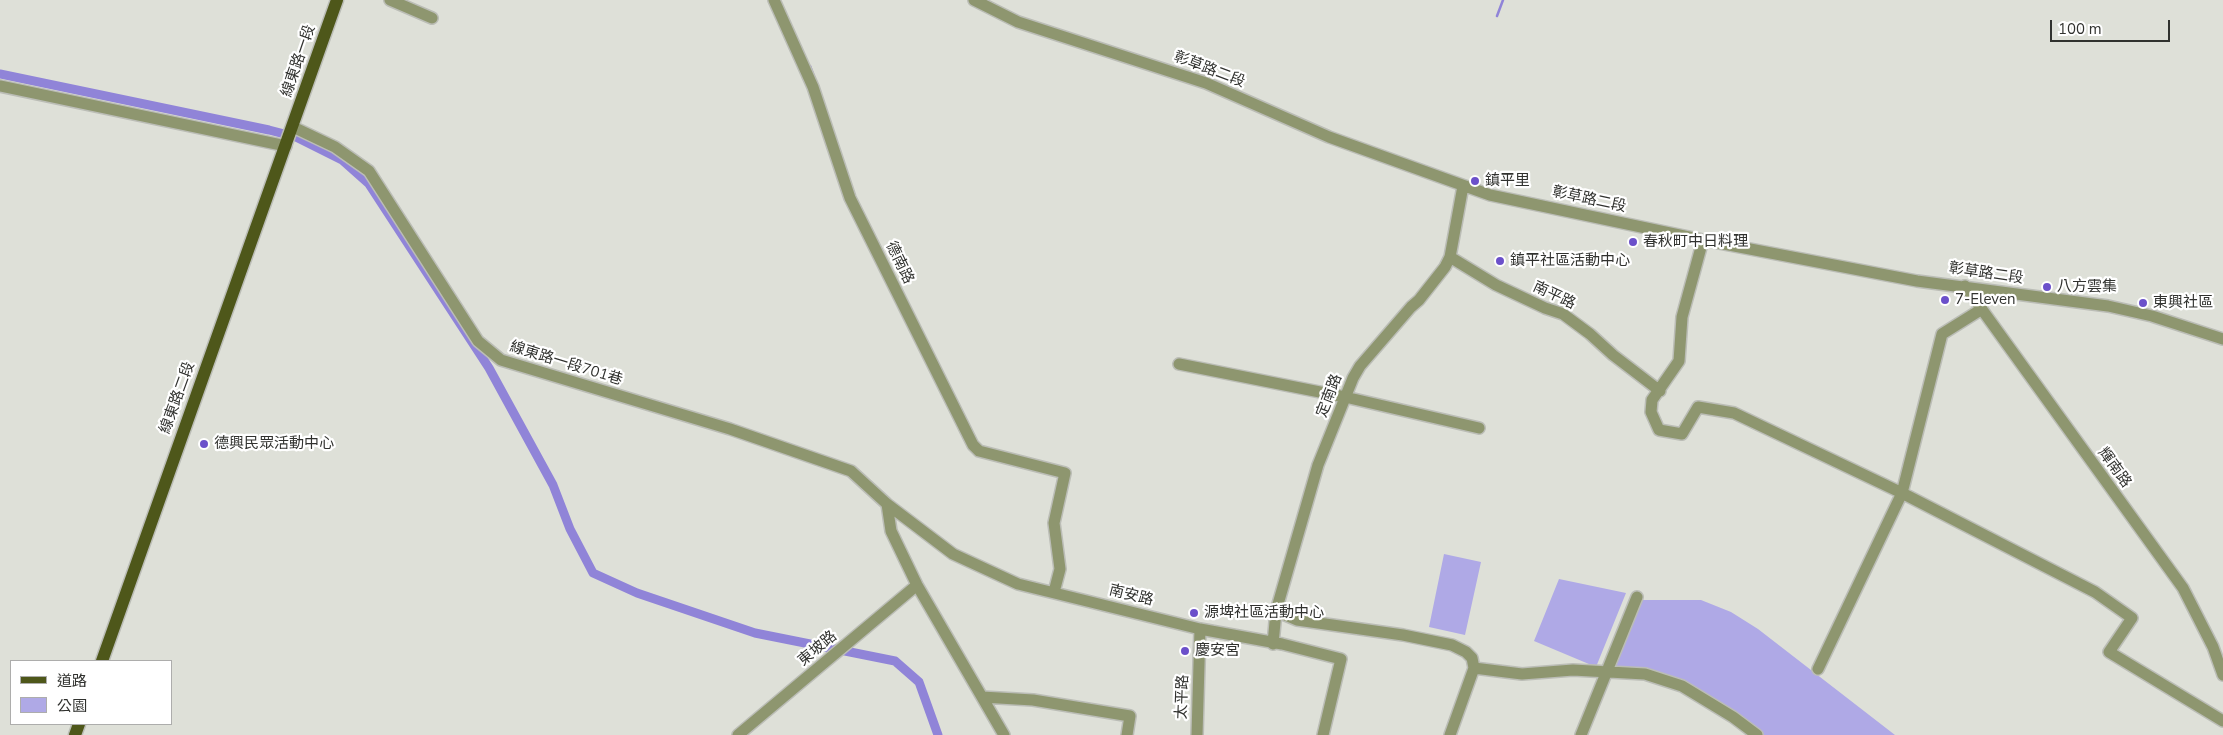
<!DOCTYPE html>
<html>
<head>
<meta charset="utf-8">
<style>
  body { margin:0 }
  #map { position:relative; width:2223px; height:735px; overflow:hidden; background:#dee0d8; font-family:"Nunito Sans","Noto Sans TC",sans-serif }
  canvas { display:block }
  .legend { position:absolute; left:10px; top:660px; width:162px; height:65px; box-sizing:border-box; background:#fff; border:1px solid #adadac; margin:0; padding:6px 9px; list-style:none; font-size:15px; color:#31322f }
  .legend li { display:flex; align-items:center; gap:10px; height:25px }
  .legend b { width:25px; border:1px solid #adadac }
  .scale { position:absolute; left:2050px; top:20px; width:120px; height:22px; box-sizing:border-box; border:2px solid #31322f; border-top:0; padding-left:6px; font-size:15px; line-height:18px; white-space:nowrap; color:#31322f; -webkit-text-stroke:4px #fff; paint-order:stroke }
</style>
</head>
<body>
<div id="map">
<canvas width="2223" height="735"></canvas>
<ul class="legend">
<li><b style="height:6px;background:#4e571a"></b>道路</li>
<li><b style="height:14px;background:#afa9e6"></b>公園</li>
</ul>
<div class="scale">100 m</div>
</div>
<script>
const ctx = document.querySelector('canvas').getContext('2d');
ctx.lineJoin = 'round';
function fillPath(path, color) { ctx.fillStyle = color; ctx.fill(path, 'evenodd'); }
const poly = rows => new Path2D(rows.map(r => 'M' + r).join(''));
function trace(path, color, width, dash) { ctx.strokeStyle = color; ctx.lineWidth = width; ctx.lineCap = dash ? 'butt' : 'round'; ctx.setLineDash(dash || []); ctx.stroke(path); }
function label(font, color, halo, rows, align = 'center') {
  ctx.font = font + ' "Nunito Sans","Noto Sans TC",sans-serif'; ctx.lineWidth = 4.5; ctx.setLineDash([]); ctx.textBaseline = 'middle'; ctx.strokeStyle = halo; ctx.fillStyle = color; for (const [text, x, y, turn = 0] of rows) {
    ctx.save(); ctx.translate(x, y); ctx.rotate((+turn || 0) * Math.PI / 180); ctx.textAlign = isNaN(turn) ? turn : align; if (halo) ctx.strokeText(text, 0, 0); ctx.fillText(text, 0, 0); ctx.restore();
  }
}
const green = poly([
  [1444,554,1481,562,1465,635,1429,627],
  [1559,579,1626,593,1596,667,1534,641],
  [1641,600,1701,600,1731,612,1758,629,1895,735,1753,735,1725,714,1656,678,1608,671]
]);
const stream = poly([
  [1497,16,1503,0],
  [810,66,816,82]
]);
const canal = poly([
  [0,74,269,130,296,137,342,160,369,184,489,368,553,485,570,529,593,573,637,593,755,633,895,661,919,682,938,735]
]);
const minor = poly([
  [390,0,432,18],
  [774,0,813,87,850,198,973,445,979,451,1065,473,1054,523,1060,569,1054,592],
  [974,0,1018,22,1206,83,1329,137,1490,195,1703,240,1917,281,2108,306,2152,316,2223,339],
  [0,86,286,146],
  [293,127,335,147,369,171,478,341,501,360,730,429,851,471,887,504,953,554,1018,584,1200,629,1282,644,1341,659,1323,735],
  [1703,240,1682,317,1679,361,1652,400,1651,412,1659,430,1682,434,1698,407,1734,413,1902,493,2095,592,2132,618,2109,652,2223,721],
  [1450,257,1496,285,1545,308,1563,314,1590,334,1613,355,1660,391],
  [1965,286,2183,588,2213,647,2223,675],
  [1179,364,1345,397,1479,428],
  [887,504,891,531,917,585,1004,735],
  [1276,611,1297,620,1403,635,1452,645,1466,652,1472,658,1474,668,1450,735],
  [1273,644,1276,611,1318,465,1353,378,1360,366,1411,307,1419,300,1445,267,1450,257,1463,186],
  [1474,668,1522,674,1573,670,1645,674,1682,686,1733,717,1757,735],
  [1818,669,1902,493,1942,334,1982,309],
  [982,697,1033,700,1130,716,1127,735],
  [738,735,917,585],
  [1197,735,1200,629],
  [1581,735,1637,597]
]);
const major = poly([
  [102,661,337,0],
  [75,735,79,724]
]);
const markers = [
  [1475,181,5,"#6b50ca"],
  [1633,242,5,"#6b50ca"],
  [1500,261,5,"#6b50ca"],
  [2047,287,5,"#6b50ca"],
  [1945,300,5,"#6b50ca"],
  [2143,303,5,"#6b50ca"],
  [204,444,5,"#6b50ca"],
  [1194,613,5,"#6b50ca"],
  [1185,651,5,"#6b50ca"]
];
const streetNames = [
  ["線東路一段",299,61,-71],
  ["彰草路二段",1209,70,21],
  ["彰草路二段",1589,200,12],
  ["德南路",899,263,64],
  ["彰草路二段",1986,274,8],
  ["南平路",1554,296,25],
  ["線東路一段701巷",566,364,17],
  ["定南路",1330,396,-69],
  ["線東路二段",178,398,-70],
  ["輝南路",2114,468,54],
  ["南安路",1131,596,14],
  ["東坡路",818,649,-40],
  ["太平路",1183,697,-88]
];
const poiNames = [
  ["鎮平里",1485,181],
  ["春秋町中日料理",1643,242],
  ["鎮平社區活動中心",1510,261],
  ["八方雲集",2057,287],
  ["7-Eleven",1955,300],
  ["東興社區",2153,303],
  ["德興民眾活動中心",214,444],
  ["源埤社區活動中心",1204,613],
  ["慶安宮",1195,651]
];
fillPath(green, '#afa9e6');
trace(stream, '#9084d8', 2.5);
trace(canal, '#9084d8', 9);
trace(minor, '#bbbdb6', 14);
trace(major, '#bbbdb6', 15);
trace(minor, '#8e966f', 11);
trace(major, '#4e571a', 12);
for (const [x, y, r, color] of markers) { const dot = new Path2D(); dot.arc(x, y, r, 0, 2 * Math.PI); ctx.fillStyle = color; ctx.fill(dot); trace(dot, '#fff', 2); }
label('15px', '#31322f', '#fff', streetNames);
label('15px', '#31322f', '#fff', poiNames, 'left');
</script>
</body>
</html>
